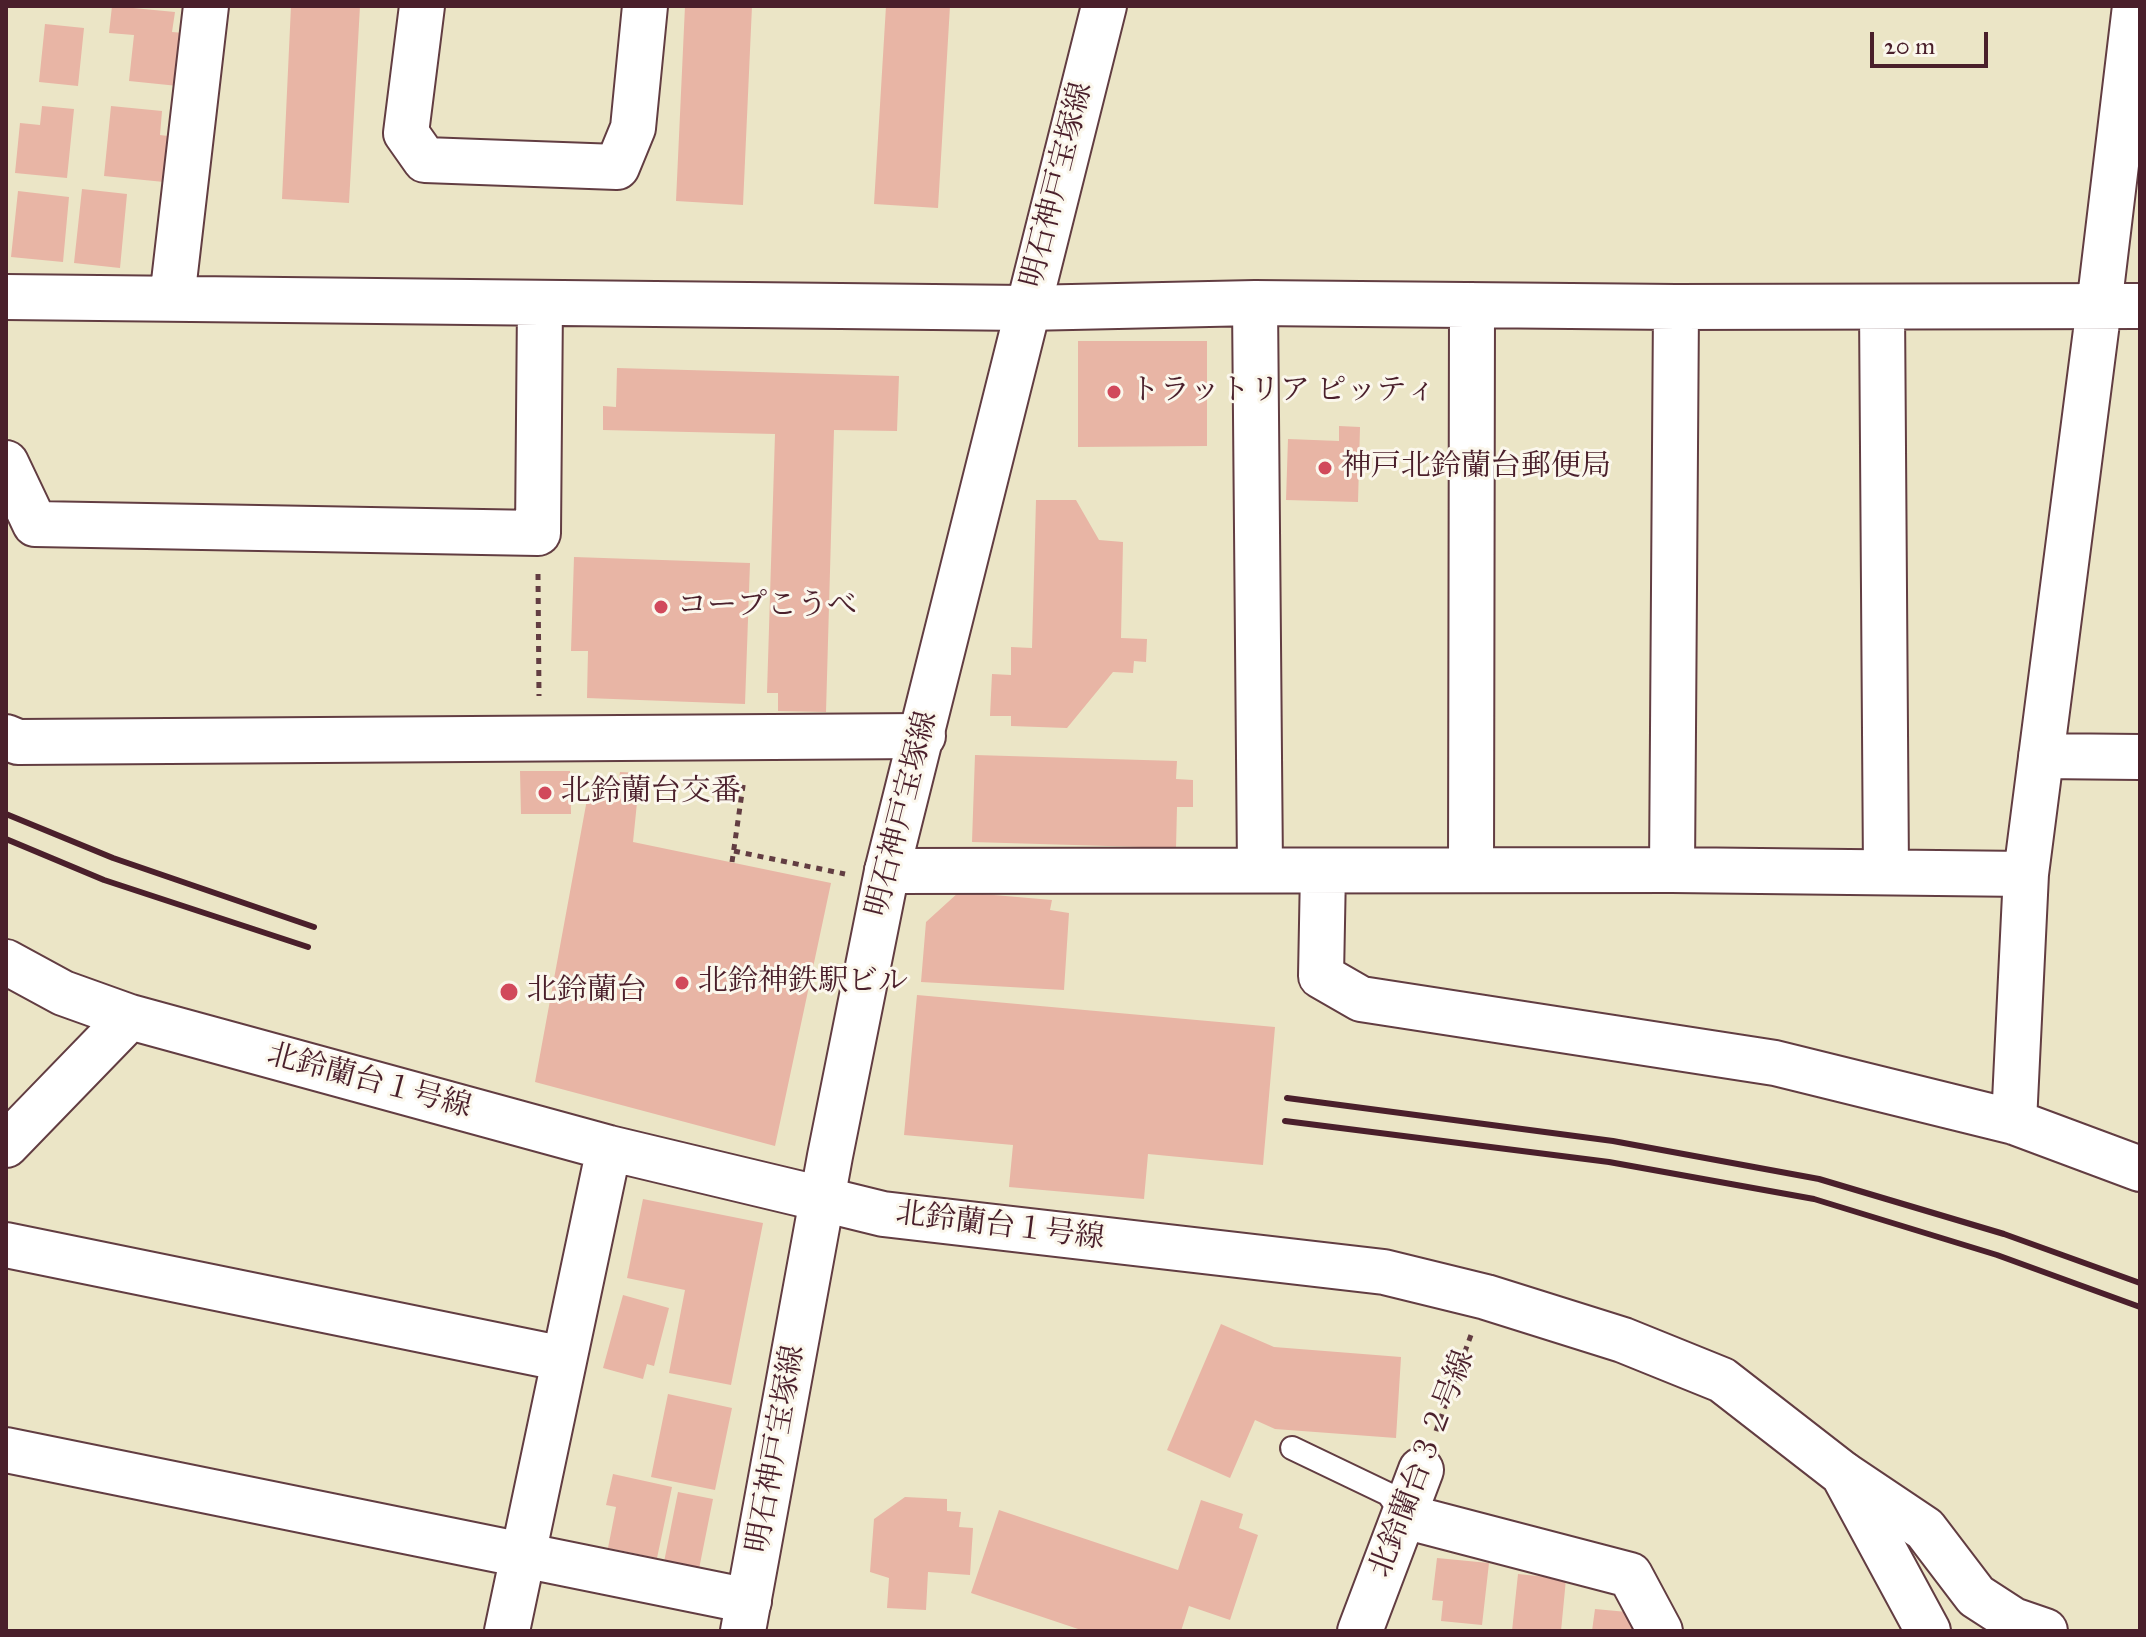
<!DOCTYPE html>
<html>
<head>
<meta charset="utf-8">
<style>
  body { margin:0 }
  #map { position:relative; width:2146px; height:1637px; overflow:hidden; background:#ebe5c6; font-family:"IM FELL Great Primer",serif }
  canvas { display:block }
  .frame { position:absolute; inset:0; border:8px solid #4a1f2b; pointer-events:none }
  .scale { position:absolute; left:1870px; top:32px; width:118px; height:36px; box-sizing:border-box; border:4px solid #4a1f2b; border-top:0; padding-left:10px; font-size:24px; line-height:28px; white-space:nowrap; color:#4a1f2b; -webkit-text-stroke:6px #fbf7ec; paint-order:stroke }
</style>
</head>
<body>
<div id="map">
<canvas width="2146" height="1637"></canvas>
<div class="frame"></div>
<div class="scale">20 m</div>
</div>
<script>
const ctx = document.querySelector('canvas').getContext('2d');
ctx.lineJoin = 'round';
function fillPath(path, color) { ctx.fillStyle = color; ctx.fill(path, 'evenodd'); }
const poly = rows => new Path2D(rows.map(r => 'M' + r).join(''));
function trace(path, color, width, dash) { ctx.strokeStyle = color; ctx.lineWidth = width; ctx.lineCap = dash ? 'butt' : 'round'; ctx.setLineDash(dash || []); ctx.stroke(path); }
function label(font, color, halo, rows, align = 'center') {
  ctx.font = font + ' "IM FELL Great Primer","Noto Serif JP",serif'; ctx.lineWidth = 6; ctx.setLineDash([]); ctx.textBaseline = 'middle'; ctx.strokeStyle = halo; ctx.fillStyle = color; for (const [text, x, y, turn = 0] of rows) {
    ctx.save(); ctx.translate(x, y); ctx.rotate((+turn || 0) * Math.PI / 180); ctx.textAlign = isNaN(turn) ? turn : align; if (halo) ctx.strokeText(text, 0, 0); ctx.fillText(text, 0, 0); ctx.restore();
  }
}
const building = poly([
  [112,6,175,12,172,32,184,33,178,86,129,81,134,35,109,33],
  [291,6,360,6,349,203,282,199],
  [685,6,752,6,743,205,676,201],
  [886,6,950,6,938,208,874,204],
  [45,24,84,28,78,86,39,82],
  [42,106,74,109,67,178,15,173,20,123,40,125],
  [111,106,162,111,160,135,168,136,164,182,104,176],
  [82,189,127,194,120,268,74,263],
  [18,191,69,197,63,262,11,257],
  [1078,341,1207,341,1207,446,1078,447],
  [617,368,899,376,897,431,834,430,826,712,778,711,778,693,767,693,775,434,603,430,603,406,616,407],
  [1339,426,1360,427,1358,502,1286,500,1288,439,1339,441],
  [1036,500,1076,500,1099,540,1123,542,1121,638,1147,639,1146,662,1134,661,1133,673,1113,672,1067,728,1011,726,1011,716,990,716,992,674,1011,675,1011,647,1032,648],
  [574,557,750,563,745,704,587,698,588,651,571,651],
  [975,755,1177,761,1176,779,1193,780,1193,807,1177,807,1176,848,972,842],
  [520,771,570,771,571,814,521,814],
  [620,772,640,773,633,842,831,883,775,1146,535,1082,588,794,616,798],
  [959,892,1052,900,1050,910,1069,913,1064,990,921,982,926,922],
  [917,995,1275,1027,1263,1165,1148,1154,1144,1199,1009,1187,1013,1145,904,1135],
  [643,1199,763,1223,731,1385,669,1373,685,1290,627,1278],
  [623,1295,669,1308,654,1366,647,1364,643,1379,603,1368],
  [1221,1324,1274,1347,1401,1357,1396,1438,1275,1429,1255,1420,1230,1478,1167,1450],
  [668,1394,732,1408,715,1490,651,1477],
  [613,1474,672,1487,657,1558,608,1548,616,1507,606,1505],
  [678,1492,713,1499,699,1569,664,1562],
  [905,1497,947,1499,947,1511,961,1512,959,1527,973,1528,970,1575,928,1572,926,1610,887,1608,889,1578,870,1572,874,1519],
  [1201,1500,1243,1514,1239,1528,1258,1535,1230,1620,1189,1606,1181,1631,1084,1631,971,1593,999,1510,1178,1570],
  [1437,1558,1489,1563,1482,1625,1441,1621,1443,1601,1432,1600],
  [1518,1574,1566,1579,1561,1631,1512,1631],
  [1595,1609,1638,1613,1636,1631,1592,1631]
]);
const path = poly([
  [538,574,539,696],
  [734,851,845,874],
  [732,862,744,779],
  [1436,1431,1471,1335]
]);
const lane = poly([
  [1292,1448,1388,1494,1404,1516]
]);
const street = poly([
  [422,6,406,133,425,160,617,167,633,128,645,6],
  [6,297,1026,308,1255,303,1676,307,2140,306],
  [172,299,206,6],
  [1255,303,1260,869],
  [1882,307,1886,872],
  [6,463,35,524,538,533,540,303],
  [6,737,18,742,923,736],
  [2041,756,2140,757],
  [1471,870,1472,305],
  [1672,870,1676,307],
  [887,871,1672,870,2026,874],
  [1323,871,1321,976,1361,999,1775,1063,2014,1122,2140,1169],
  [6,962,63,993,130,1017],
  [2014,1122,2026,874,2099,307,2135,6],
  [6,1145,130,1017,609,1148,822,1199],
  [6,1245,564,1359],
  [6,1450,749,1601],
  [1843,1474,1925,1529,1976,1596,2013,1620,2045,1631],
  [1404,1516,1630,1575,1660,1631],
  [507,1631,609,1148],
  [1360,1631,1421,1470]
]);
const secondary = poly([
  [822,1199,883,1214,1384,1272,1486,1297,1623,1340,1722,1380,1843,1474,1928,1631]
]);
const primary = poly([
  [743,1631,830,1156,887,871,1104,6]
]);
const rail = poly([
  [6,814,113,858,314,927],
  [6,839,104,880,308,947],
  [1287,1098,1613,1141,1819,1179,2004,1234,2140,1283],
  [1285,1121,1609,1162,1814,1199,1997,1255,2140,1307]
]);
const markers = [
  [1114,392,8,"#d1495b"],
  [1325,468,8,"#d1495b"],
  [661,607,8,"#d1495b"],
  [545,793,8,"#d1495b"],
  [682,983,8,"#d1495b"],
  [509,992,10,"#d1495b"]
];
const streetNames = [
  ["明石神戸宝塚線",1058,185,-76],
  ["明石神戸宝塚線",903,814,-76],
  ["北鈴蘭台１号線",369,1082,15],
  ["北鈴蘭台１号線",1000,1227,7],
  ["明石神戸宝塚線",777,1449,-80],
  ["北鈴蘭台３２号線",1423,1464,-69]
];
const poiNames = [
  ["トラットリア ピッティ",1130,392],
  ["神戸北鈴蘭台郵便局",1341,468],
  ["コープこうべ",677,607],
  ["北鈴蘭台交番",561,793],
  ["北鈴神鉄駅ビル",698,983],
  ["北鈴蘭台",527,992]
];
fillPath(building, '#e8b5a5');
trace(lane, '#623d42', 26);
trace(street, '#623d42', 48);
trace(secondary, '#623d42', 48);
trace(primary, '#623d42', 48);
trace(path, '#623d42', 5, [6, 6]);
trace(lane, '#fff', 22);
trace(street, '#fff', 44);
trace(secondary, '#fff', 44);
trace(primary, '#fff', 44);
trace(rail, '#4a1f2b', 6);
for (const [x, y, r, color] of markers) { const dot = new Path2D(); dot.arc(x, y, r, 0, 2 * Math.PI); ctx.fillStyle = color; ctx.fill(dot); trace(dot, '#fbf7ec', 3); }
label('30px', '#4a1f2b', '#fbf7ec', streetNames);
label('30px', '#4a1f2b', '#fbf7ec', poiNames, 'left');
</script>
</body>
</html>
